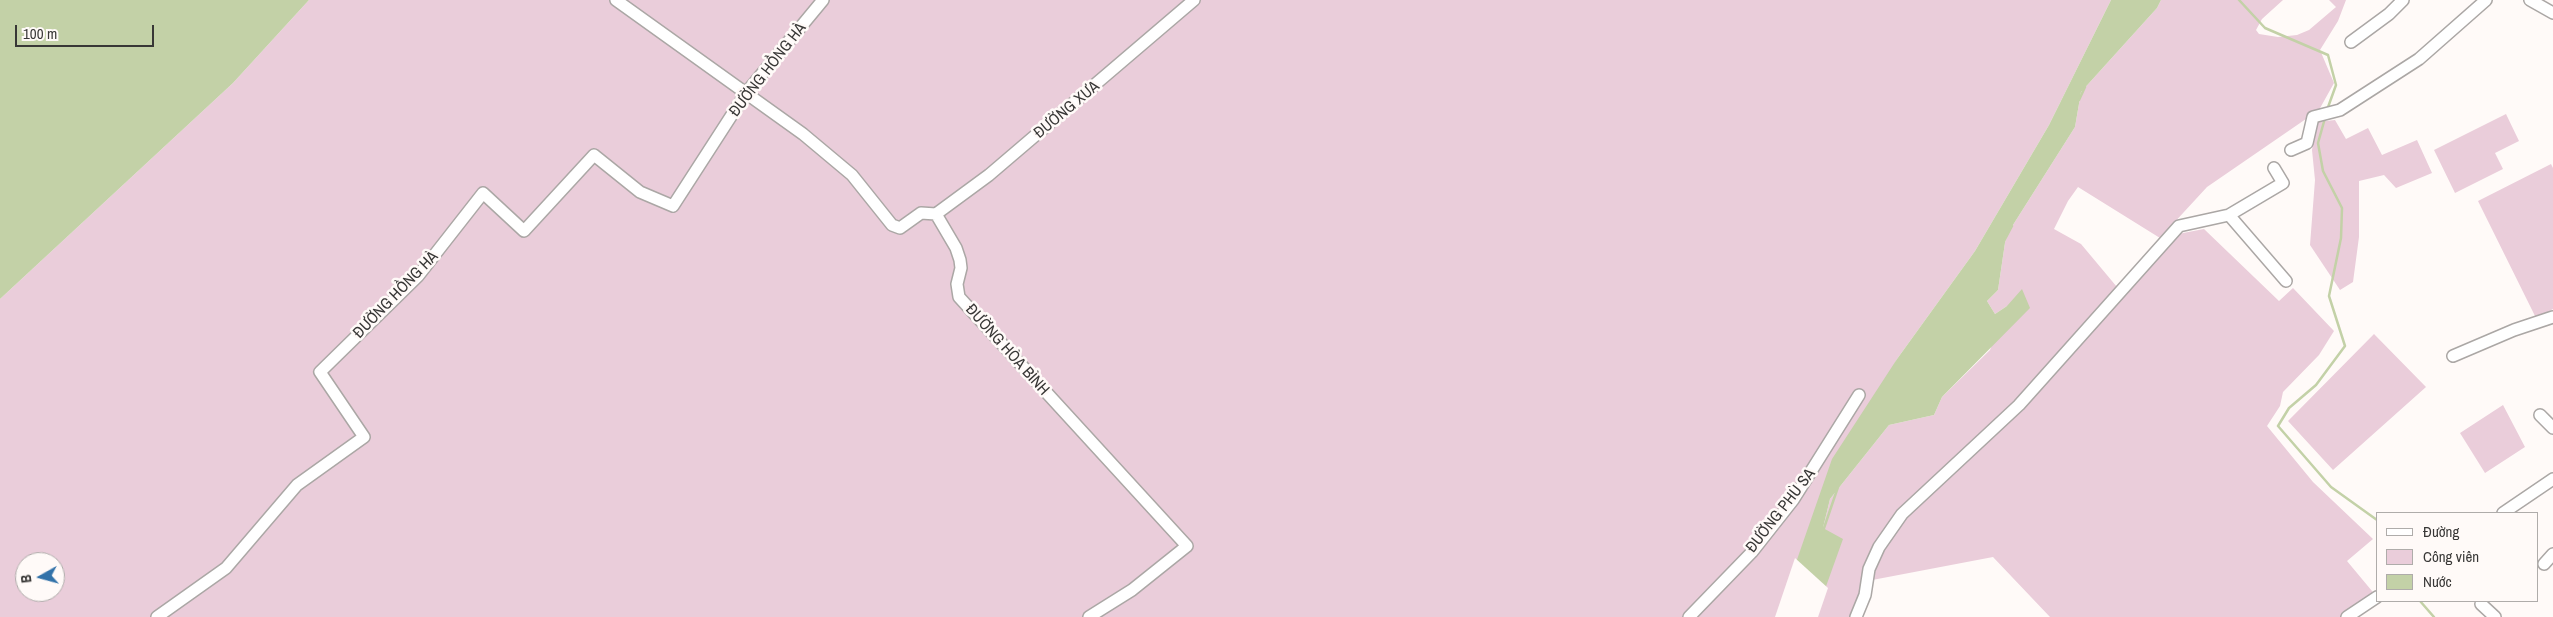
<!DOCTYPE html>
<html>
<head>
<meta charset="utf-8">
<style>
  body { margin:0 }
  #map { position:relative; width:2553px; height:617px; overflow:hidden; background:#fffaf8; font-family:"Archivo Narrow",sans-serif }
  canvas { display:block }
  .legend { position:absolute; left:2376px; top:512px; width:162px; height:90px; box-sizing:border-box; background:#fffaf8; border:1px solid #afacaa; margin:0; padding:6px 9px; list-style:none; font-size:15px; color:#383736 }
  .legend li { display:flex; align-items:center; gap:10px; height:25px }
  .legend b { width:25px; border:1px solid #afacaa }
  .north { position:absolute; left:15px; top:552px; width:50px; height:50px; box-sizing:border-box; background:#fffaf8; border:1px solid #afacaa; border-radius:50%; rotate:263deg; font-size:14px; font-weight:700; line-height:20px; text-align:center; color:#383736 }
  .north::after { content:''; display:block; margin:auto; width:18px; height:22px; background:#3272a9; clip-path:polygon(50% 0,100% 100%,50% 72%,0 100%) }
  .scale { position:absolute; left:15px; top:25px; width:139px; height:22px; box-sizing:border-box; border:2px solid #383736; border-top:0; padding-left:6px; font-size:15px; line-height:18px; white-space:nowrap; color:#383736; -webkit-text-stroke:4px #fffaf8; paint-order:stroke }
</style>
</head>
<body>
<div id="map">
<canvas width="2553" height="617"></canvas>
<ul class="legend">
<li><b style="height:6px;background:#fff"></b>Đường</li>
<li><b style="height:14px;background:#eacdda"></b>Công viên</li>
<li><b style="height:14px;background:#c3d1a7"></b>Nước</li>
</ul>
<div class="north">B</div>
<div class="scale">100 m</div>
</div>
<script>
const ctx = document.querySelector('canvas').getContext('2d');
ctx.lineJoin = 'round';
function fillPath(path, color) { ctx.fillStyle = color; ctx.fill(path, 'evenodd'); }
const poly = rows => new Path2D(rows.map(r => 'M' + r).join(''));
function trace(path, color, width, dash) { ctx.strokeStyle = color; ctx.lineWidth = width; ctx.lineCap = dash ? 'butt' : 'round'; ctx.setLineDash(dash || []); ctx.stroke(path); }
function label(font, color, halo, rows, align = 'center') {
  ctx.font = font + ' "Archivo Narrow",sans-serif'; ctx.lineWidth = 5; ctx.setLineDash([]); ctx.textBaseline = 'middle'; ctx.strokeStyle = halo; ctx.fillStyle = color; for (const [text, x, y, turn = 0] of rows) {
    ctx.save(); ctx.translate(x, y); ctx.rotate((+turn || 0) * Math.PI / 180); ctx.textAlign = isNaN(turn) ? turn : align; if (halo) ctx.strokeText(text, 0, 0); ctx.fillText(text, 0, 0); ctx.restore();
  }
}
const green = poly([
  [309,0,2111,0,2049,125,1975,251,1897,359,1802,547,1777,617,0,617,0,299,233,83],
  [25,562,55,562,55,592,25,592],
  [2161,0,2283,0,2262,19,2256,30,2259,34,2278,37,2297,35,2309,30,2336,7,2329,0,2346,0,2338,21,2320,50,2334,83,2319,110,2207,187,2160,238,2078,187,2068,201,2054,229,2081,244,2117,287,2068,359,2164,247,2178,234,2204,229,2279,301,2293,288,2334,331,2319,355,2283,392,2280,406,2267,426,2313,482,2373,539,2347,561,2377,597,2347,617,2050,617,1993,557,1867,581,1856,617,1815,617,1823,528,1830,499,1889,425,1934,415,1942,397,1990,350,2007,306,1995,314,1987,301,1998,290,2006,236,2075,127,2081,92,2157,8],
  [2506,114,2519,141,2495,153,2503,169,2455,193,2434,150],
  [2335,120,2346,139,2368,128,2382,155,2417,140,2432,173,2396,188,2384,175,2359,181,2359,237,2353,282,2340,290,2310,245,2315,180,2312,150,2317,122],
  [2551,164,2553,168,2553,309,2536,318,2478,201],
  [2374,334,2426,387,2333,470,2288,421],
  [2503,405,2525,447,2485,473,2460,433]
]);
const water = poly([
  [0,0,309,0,233,83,0,299],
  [2111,0,2161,0,2157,8,2081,92,2075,127,2006,236,1998,290,1987,301,1995,314,2007,306,2022,289,2030,308,1942,397,1934,415,1889,425,1830,499,1823,528,1843,539,1824,592,1777,617,1832,459,1897,359,1975,251,2049,125]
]);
const pier = poly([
  [1795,558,1828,588,1818,617,1775,617]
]);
const stream = poly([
  [2239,0,2265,28,2328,55,2336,85,2327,110],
  [2079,100,2085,87],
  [2325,118,2318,143,2323,171,2342,208,2341,238,2329,296,2345,346,2316,385,2289,408,2278,426,2331,487,2377,520],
  [2004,241,2012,226],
  [1823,531,1838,487],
  [2420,601,2434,617]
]);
const street = poly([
  [616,0,803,134,852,175,892,225,900,228,921,213,936,214,956,248,960,260,961,268,957,284,959,297,1187,546,1132,590,1089,617],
  [2530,0,2553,13],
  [2351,42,2389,14,2403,0],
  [2291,150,2307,143,2313,117,2340,110,2419,59,2486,0],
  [936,214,989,175,1194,0],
  [2229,215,2286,281],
  [2453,356,2514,330,2553,317],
  [2540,415,2553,428],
  [2503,513,2553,479],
  [2544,564,2553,554],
  [2481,604,2495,617],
  [157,617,226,568,297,485,364,437,320,372,418,276,483,193,524,231,594,155,640,192,673,206,746,93,823,0],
  [1689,617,1752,552,1793,500,1859,395],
  [1856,617,1865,595,1869,569,1879,547,1902,514,2019,405,2179,226,2229,215,2283,183,2274,168],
  [2347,617,2377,597]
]);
const streetNames = [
  ["ĐƯỜNG HỒNG HÀ",768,70,-52],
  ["ĐƯỜNG XƯA",1067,110,-40],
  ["ĐƯỜNG HỒNG HÀ",396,295,-46],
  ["ĐƯỜNG HÒA BÌNH",1007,350,48],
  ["ĐƯỜNG PHÙ SA",1781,511,-52]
];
fillPath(green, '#eacdda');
fillPath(water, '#c3d1a7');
fillPath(pier, '#fffaf8');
trace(stream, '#c3d1a7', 2.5);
trace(street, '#aba7a5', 14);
trace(street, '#fff', 11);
label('16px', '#383736', '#fffaf8', streetNames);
</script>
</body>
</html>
